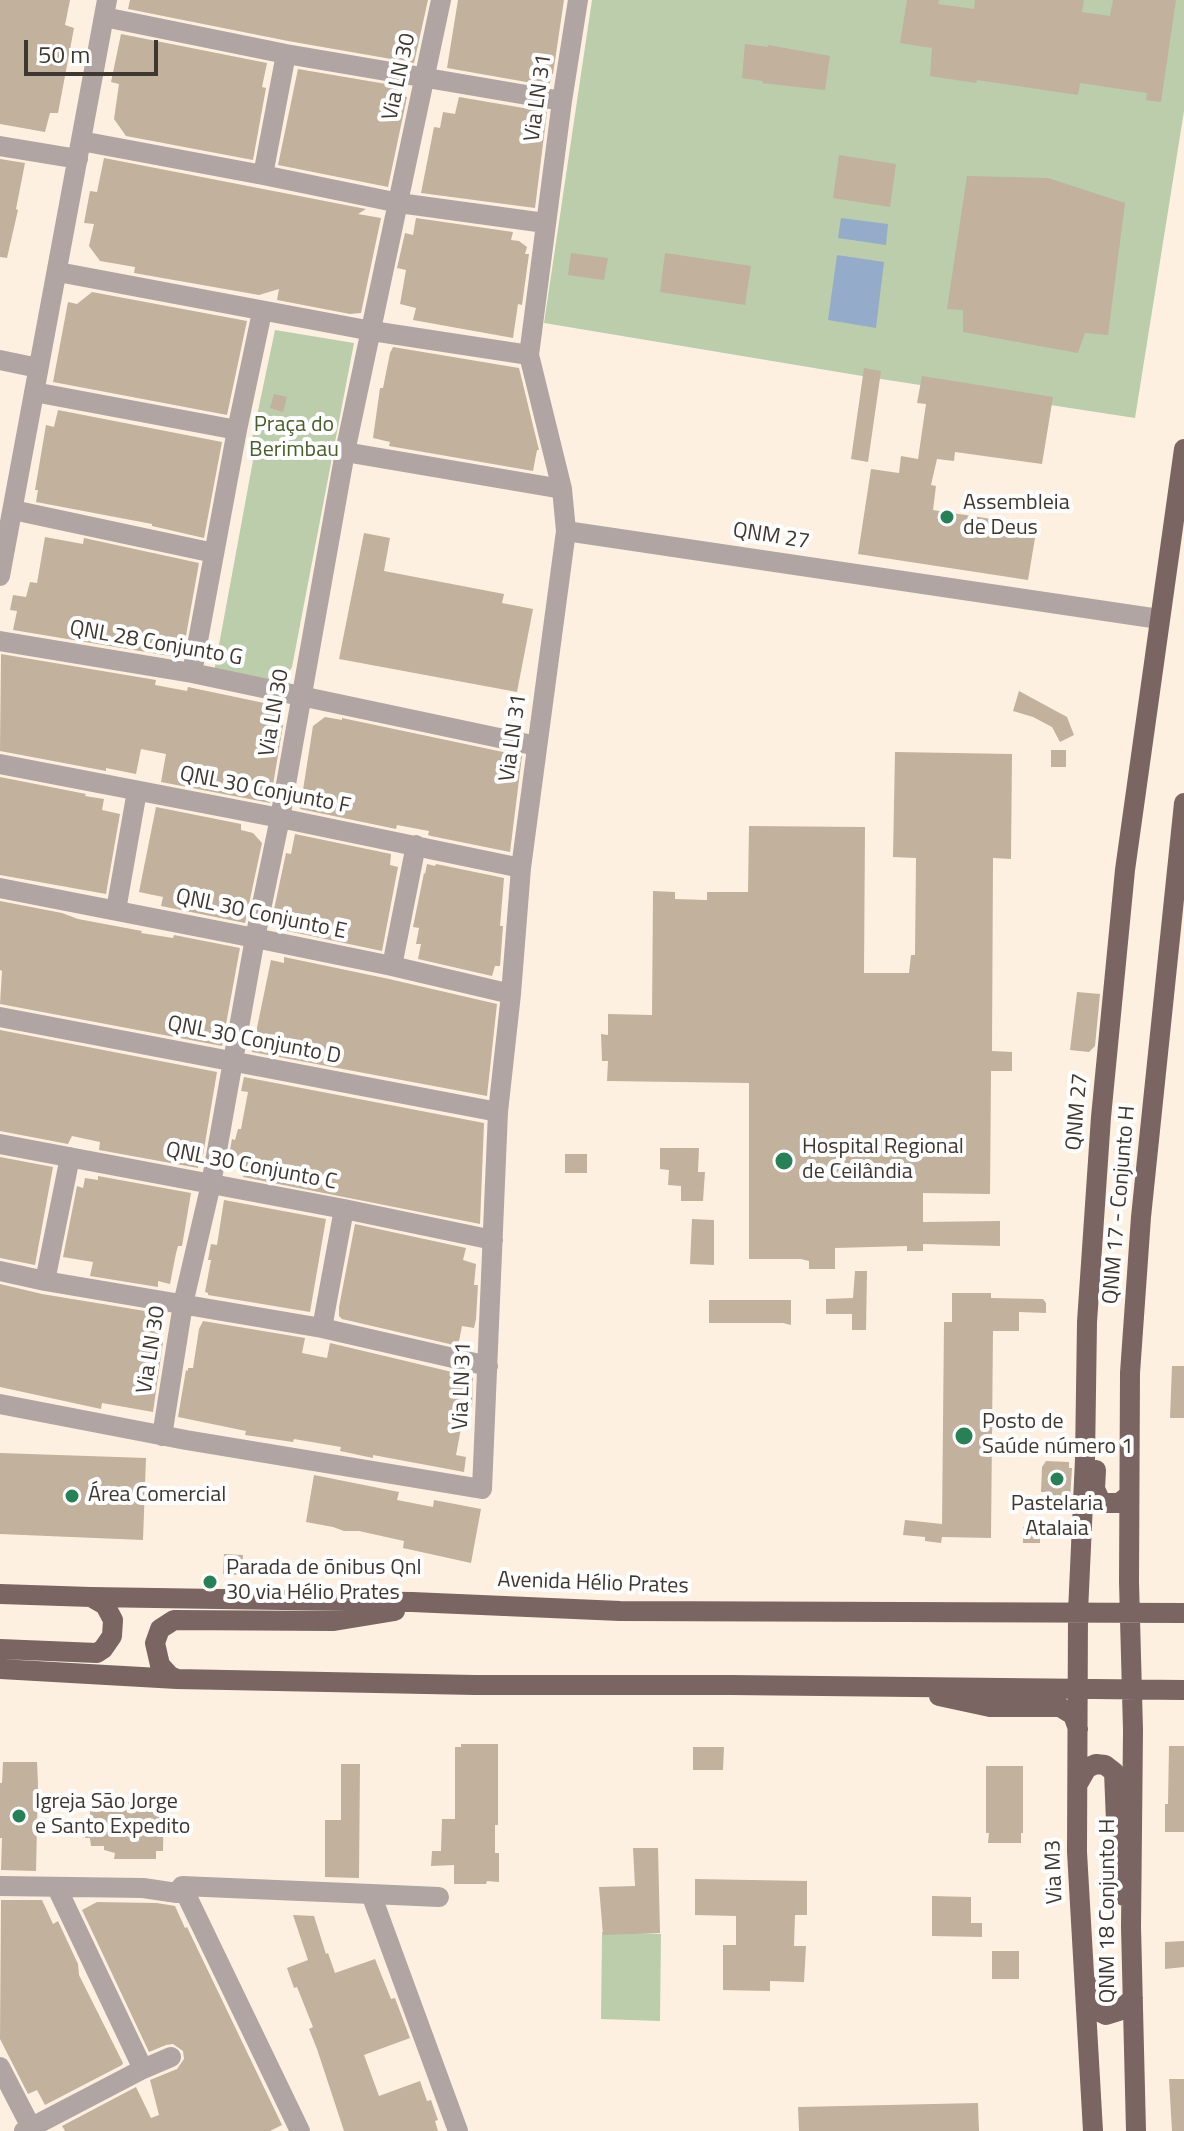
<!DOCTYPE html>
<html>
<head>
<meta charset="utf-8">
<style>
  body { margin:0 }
  #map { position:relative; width:1184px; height:2131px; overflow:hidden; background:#fef0e0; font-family:"Titillium Web",sans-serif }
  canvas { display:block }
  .scale { position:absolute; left:24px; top:40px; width:134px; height:36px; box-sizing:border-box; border:4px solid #3f3830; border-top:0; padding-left:10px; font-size:24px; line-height:28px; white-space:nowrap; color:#3f3830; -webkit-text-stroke:6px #fff; paint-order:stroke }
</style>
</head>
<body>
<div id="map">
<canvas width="1184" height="2131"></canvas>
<div class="scale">50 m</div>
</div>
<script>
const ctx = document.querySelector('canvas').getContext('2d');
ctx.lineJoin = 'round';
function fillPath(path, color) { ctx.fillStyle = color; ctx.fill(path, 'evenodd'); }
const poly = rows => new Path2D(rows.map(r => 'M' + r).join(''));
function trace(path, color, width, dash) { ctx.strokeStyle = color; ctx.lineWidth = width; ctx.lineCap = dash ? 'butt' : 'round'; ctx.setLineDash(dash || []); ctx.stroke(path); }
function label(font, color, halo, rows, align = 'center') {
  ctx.font = font + ' "Titillium Web",sans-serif'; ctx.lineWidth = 8; ctx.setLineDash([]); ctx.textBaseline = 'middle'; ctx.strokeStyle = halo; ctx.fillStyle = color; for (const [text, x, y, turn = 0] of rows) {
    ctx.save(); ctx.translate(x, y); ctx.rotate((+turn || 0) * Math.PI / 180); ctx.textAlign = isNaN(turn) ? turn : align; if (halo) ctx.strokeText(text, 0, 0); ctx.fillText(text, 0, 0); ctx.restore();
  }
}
const green = poly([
  [592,0,1184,0,1184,111,1135,418,868,377,544,323],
  [275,330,354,343,292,667,286,677,275,682,214,672,254,455,251,444],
  [602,1932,661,1934,660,2021,601,2019]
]);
const water = poly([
  [841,218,888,224,886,245,838,238],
  [837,255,884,262,876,328,828,320]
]);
const building = poly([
  [0,0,70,0,65,25,74,28,62,92,58,113,50,113,45,132,0,124],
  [130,0,428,0,414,63,288,41,128,9],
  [458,0,564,0,553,74,552,74,549,86,447,68],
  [907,0,939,0,938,4,974,9,975,0,1084,0,1082,12,1110,16,1113,0,1176,0,1161,102,1146,100,1147,93,1080,83,1078,95,977,80,976,83,930,76,932,48,900,43],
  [121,34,267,63,262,87,266,88,253,160,126,136,114,119,119,84,111,82],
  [745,44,768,47,768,45,830,56,825,90,762,83,763,81,742,78],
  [298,69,398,86,397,95,407,97,388,187,278,165],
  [459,97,547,112,535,208,421,193,434,127,440,128,443,112,455,114],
  [839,155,896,164,890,207,833,198],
  [104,158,366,209,358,214,381,218,361,313,350,314,277,300,279,289,259,295,134,273,135,267,100,261,89,246,94,224,84,223,90,191,97,192],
  [0,159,25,163,16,209,18,210,7,258,0,257],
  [967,176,1048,178,1125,203,1108,335,1085,333,1078,353,963,332,963,310,947,309],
  [416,218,513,232,511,240,519,241,527,247,525,254,529,254,522,305,518,304,513,338,413,320,416,308,400,304,406,270,397,268,405,233,413,235],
  [571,253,608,258,604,280,568,275],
  [665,253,751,266,745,305,660,292],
  [92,292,247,321,227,415,53,382,68,302,77,304],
  [393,347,519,368,539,450,537,450,533,471,389,446,390,442,373,438,380,388,383,388,390,353],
  [864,368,881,371,868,462,851,459],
  [922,376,1053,397,1042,464,955,452,954,461,937,459,931,485,936,486,933,510,1037,526,1028,580,858,554,871,469,899,473,901,456,918,459,926,404,917,403],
  [274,394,287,397,283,412,270,408],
  [58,410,222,442,204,538,152,526,152,524,36,502,38,490,35,490,46,425,54,427],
  [364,533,390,538,384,571,504,594,502,603,533,609,517,692,339,659],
  [45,537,83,544,84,538,199,563,182,658,13,630,17,611,10,610,13,595,26,597,30,582,37,583],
  [1,654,156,680,155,685,187,691,188,687,283,707,280,724,283,725,270,803,161,782,166,754,141,749,136,774,106,768,106,771,0,751],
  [1019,691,1067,717,1074,735,1060,742,1052,727,1033,717,1013,711],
  [325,717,342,720,342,718,522,756,510,852,431,836,428,835,429,831,397,825,396,829,300,809,313,726],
  [1051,750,1066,750,1066,767,1051,767],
  [895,752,1012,754,1011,859,993,858,992,1051,1012,1052,1012,1071,991,1071,990,1194,923,1193,923,1222,1000,1221,1000,1246,923,1244,923,1251,907,1251,907,1246,835,1248,835,1269,809,1269,809,1261,801,1259,749,1259,749,1083,607,1081,608,1061,602,1061,601,1034,608,1035,608,1014,652,1015,653,891,675,892,675,899,707,900,707,892,748,892,749,826,865,827,864,973,909,973,911,955,915,955,916,858,893,857],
  [0,777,86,794,85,796,104,799,102,810,120,814,106,894,0,875],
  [156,807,241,824,241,830,253,833,262,843,245,923,161,906,163,897,139,892],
  [295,834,391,854,390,865,398,867,382,951,278,929,272,919,286,853,291,854],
  [427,864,435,866,436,864,504,878,500,926,503,926,500,966,495,966,492,976,418,959,421,944,416,944,419,928,413,927,424,873,425,874],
  [0,901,62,913,78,919,142,931,141,933,173,938,174,935,240,948,222,1046,0,1004,2,971,0,970],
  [284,957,389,979,497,1004,487,1096,252,1052,271,960,284,963],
  [1077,992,1100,994,1095,1046,1089,1052,1070,1050],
  [0,1030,217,1072,203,1155,200,1155,198,1168,99,1150,100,1142,72,1136,68,1144,0,1131],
  [244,1077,484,1123,480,1224,243,1177,246,1159,229,1155,232,1139,235,1140,238,1129,241,1129,248,1092,241,1091],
  [660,1148,699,1148,698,1172,705,1172,703,1201,681,1201,681,1186,668,1185,669,1170,660,1169],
  [565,1154,587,1154,587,1173,565,1173],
  [0,1157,53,1167,35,1265,0,1258],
  [98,1176,191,1193,182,1246,178,1246,176,1253,170,1284,158,1281,158,1287,90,1276,93,1262,63,1257,77,1186,83,1188,85,1178,98,1180],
  [224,1200,326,1219,310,1312,208,1295,208,1293,205,1292,211,1260,208,1260,211,1244,217,1245],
  [692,1219,714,1220,714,1265,690,1264],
  [355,1224,466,1248,463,1260,476,1264,474,1285,478,1285,476,1319,474,1328,462,1326,458,1346,342,1319,339,1316,339,1307],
  [855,1271,867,1271,866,1330,852,1330,852,1314,826,1314,826,1299,853,1298],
  [0,1284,42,1294,157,1313,156,1317,161,1318,157,1341,163,1342,153,1412,102,1403,101,1409,0,1387],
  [952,1293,991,1293,991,1298,1043,1299,1046,1303,1046,1313,1019,1312,1019,1331,993,1331,991,1538,942,1537,941,1543,925,1541,925,1537,903,1535,905,1520,942,1524,944,1322,952,1322],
  [709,1300,791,1300,791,1325,783,1323,709,1323],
  [203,1321,305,1338,302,1353,327,1358,330,1343,473,1377,472,1408,465,1407,456,1455,466,1457,464,1472,373,1455,373,1458,340,1451,341,1447,294,1439,293,1442,245,1435,246,1431,178,1417,186,1370,188,1371,188,1368,193,1368,199,1329],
  [1172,1366,1184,1366,1184,1418,1170,1418],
  [0,1453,146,1458,143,1540,0,1534],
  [1046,1461,1069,1462,1069,1468,1072,1468,1070,1499,1049,1498,1049,1492,1041,1492,1042,1467],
  [314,1475,399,1492,397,1500,433,1507,434,1500,481,1509,471,1563,403,1548,404,1541,359,1531,344,1531,333,1527,306,1522],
  [1023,1527,1040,1528,1040,1543,1023,1543],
  [224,1554,243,1555,242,1575,223,1574],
  [461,1744,498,1744,498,1825,495,1825,495,1853,499,1853,499,1882,487,1881,486,1884,454,1884,454,1865,431,1866,432,1851,441,1851,442,1819,455,1819,455,1747,461,1747],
  [1169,1746,1184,1746,1184,1832,1165,1832,1165,1804,1168,1804],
  [693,1747,724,1747,723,1770,693,1770],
  [3,1762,37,1762,38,1783,36,1871,1,1870,2,1838,0,1838,0,1783,2,1783],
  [341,1764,360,1764,359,1878,325,1877,325,1820,341,1820],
  [986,1766,1023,1766,1023,1833,1021,1833,1021,1843,988,1843,989,1833,986,1833],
  [90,1802,164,1802,163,1851,156,1851,156,1859,114,1859,115,1853,104,1850,104,1846,91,1846,90,1838,85,1838,86,1821,90,1821],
  [633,1848,658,1848,660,1933,603,1935,599,1887,635,1886],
  [695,1879,807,1881,807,1915,795,1915,794,1946,806,1946,804,1982,770,1981,770,1991,723,1990,723,1945,736,1945,736,1916,695,1915],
  [932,1896,971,1897,971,1923,982,1923,982,1937,932,1936],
  [1,1900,42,1900,53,1924,58,1921,78,1964,79,1975,123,2063,122,2065,45,2105,37,2090,28,2094,0,2039],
  [97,1902,157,1903,175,1906,185,1928,187,1927,282,2125,270,2131,65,2131,62,2126,136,2087,151,2118,159,2115,150,2080,177,2069,184,2059,183,2051,173,2044,166,2045,149,2052,82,1910],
  [293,1915,314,1916,326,1954,328,1953,335,1973,375,1959,391,1999,395,1998,410,2038,364,2055,379,2096,420,2081,427,2101,431,2100,438,2120,435,2121,438,2131,344,2131,317,2049,309,2029,313,2027,297,1987,294,1988,287,1968,308,1960],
  [1184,1941,1184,1967,1165,1969,1165,1942],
  [992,1951,1019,1951,1019,1979,992,1979],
  [1169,2079,1184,2079,1184,2131,1172,2131],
  [978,2103,979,2131,799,2131,798,2107]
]);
const minor = poly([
  [104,17,286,54,562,101],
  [81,141,263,175,399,203,545,223],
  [0,146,78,159],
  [263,175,286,54],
  [58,272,372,331,529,355],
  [0,360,38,368],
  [34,392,237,430],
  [345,452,562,489],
  [13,510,214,553],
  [566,531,1159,619],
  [0,576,107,0],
  [0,641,192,673,537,746],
  [192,673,237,430,262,312],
  [0,764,280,818,521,868],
  [0,888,255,938,392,966,511,994],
  [116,910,137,791],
  [392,966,416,845],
  [0,1017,498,1112],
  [0,1144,344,1209,493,1240],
  [0,1271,45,1281,322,1328,488,1366],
  [45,1281,70,1157],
  [322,1328,344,1209],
  [0,1404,186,1440,482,1489,498,1112,511,994,521,868,566,531,562,489,529,355,562,101,578,0],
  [162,1436,183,1304,211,1184,255,938,280,818,345,452,441,0],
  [0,1886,143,1888,177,1893,182,1886,300,2131],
  [182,1886,371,1894,458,2131],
  [371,1894,439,1897],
  [0,2067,33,2131],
  [143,2069,171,2057],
  [24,2131,143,2069,57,1888]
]);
const major = poly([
  [1096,1470,1095,1489,1100,1500,1105,1503,1119,1503,1129,1495],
  [0,1594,91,1597,412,1602,620,1611,1184,1613],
  [0,1649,97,1653,103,1649,112,1636,113,1620,105,1605,91,1597],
  [0,1669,177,1679,475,1685,731,1685,1184,1690],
  [177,1679,170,1676,160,1665,155,1643,160,1629,174,1620,334,1621,395,1611],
  [939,1696,990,1707,1060,1707,1073,1715,1078,1729],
  [1079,1782,1087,1768,1096,1764,1105,1765,1114,1772,1118,1870,1124,1896],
  [1094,1987,1095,2006,1098,2011,1106,2015,1119,2011,1133,1998],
  [1093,2131,1077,1852,1078,1612,1085,1459,1087,1322,1101,1117,1125,870,1184,449],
  [1136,2131,1131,1927,1133,1730,1129,1582,1130,1373,1141,1217,1184,803]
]);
const markers = [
  [947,517,8,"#278157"],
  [784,1161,10,"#278157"],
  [964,1436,10,"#278157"],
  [1057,1479,8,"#278157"],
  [72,1496,8,"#278157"],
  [210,1582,8,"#278157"],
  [19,1816,8,"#278157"]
];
const streetNames = [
  ["Via LN 30",400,77,-78],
  ["Via LN 31",539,98,-82],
  ["QNM 27",771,537,9],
  ["QNL 28 Conjunto G",156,644,10],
  ["Via LN 30",275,713,-80],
  ["Via LN 31",514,738,-82],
  ["QNL 30 Conjunto F",265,791,11],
  ["QNL 30 Conjunto E",261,915,12],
  ["QNL 30 Conjunto D",254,1041,11],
  ["QNM 27",1078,1112,-85],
  ["QNL 30 Conjunto C",251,1167,11],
  ["QNM 17 - Conjunto H",1120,1205,-85],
  ["Via LN 30",152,1350,-81],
  ["Via LN 31",463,1386,-88],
  ["Avenida Hélio Prates",593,1584,2],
  ["Via M3",1055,1872,-92],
  ["QNM 18 Conjunto H",1109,1911,-90]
];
const parkNames = [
  ["Praça do",294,426],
  ["Berimbau",294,451]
];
const poiNames = [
  ["Assembleia",963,504],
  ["de Deus",963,529],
  ["Hospital Regional",802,1148],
  ["de Ceilândia",802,1173],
  ["Posto de",982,1423],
  ["Saúde número 1",982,1448],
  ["Área Comercial",88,1496],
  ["Pastelaria",1057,1505,"center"],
  ["Atalaia",1057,1530,"center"],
  ["Parada de õnibus Qnl",226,1569],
  ["30 via Hélio Prates",226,1594],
  ["Igreja São Jorge",35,1803],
  ["e Santo Expedito",35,1828]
];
fillPath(green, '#bccdab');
fillPath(water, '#94acca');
fillPath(building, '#c1b19d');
trace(minor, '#b1a5a3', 20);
trace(major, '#7a6562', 20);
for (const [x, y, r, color] of markers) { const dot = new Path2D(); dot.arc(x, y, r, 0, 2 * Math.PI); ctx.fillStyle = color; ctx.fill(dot); trace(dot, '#fff', 3); }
label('22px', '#3f3830', '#fff', streetNames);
label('22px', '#485f2c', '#fff', parkNames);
label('22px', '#3f3830', '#fff', poiNames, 'left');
</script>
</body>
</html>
